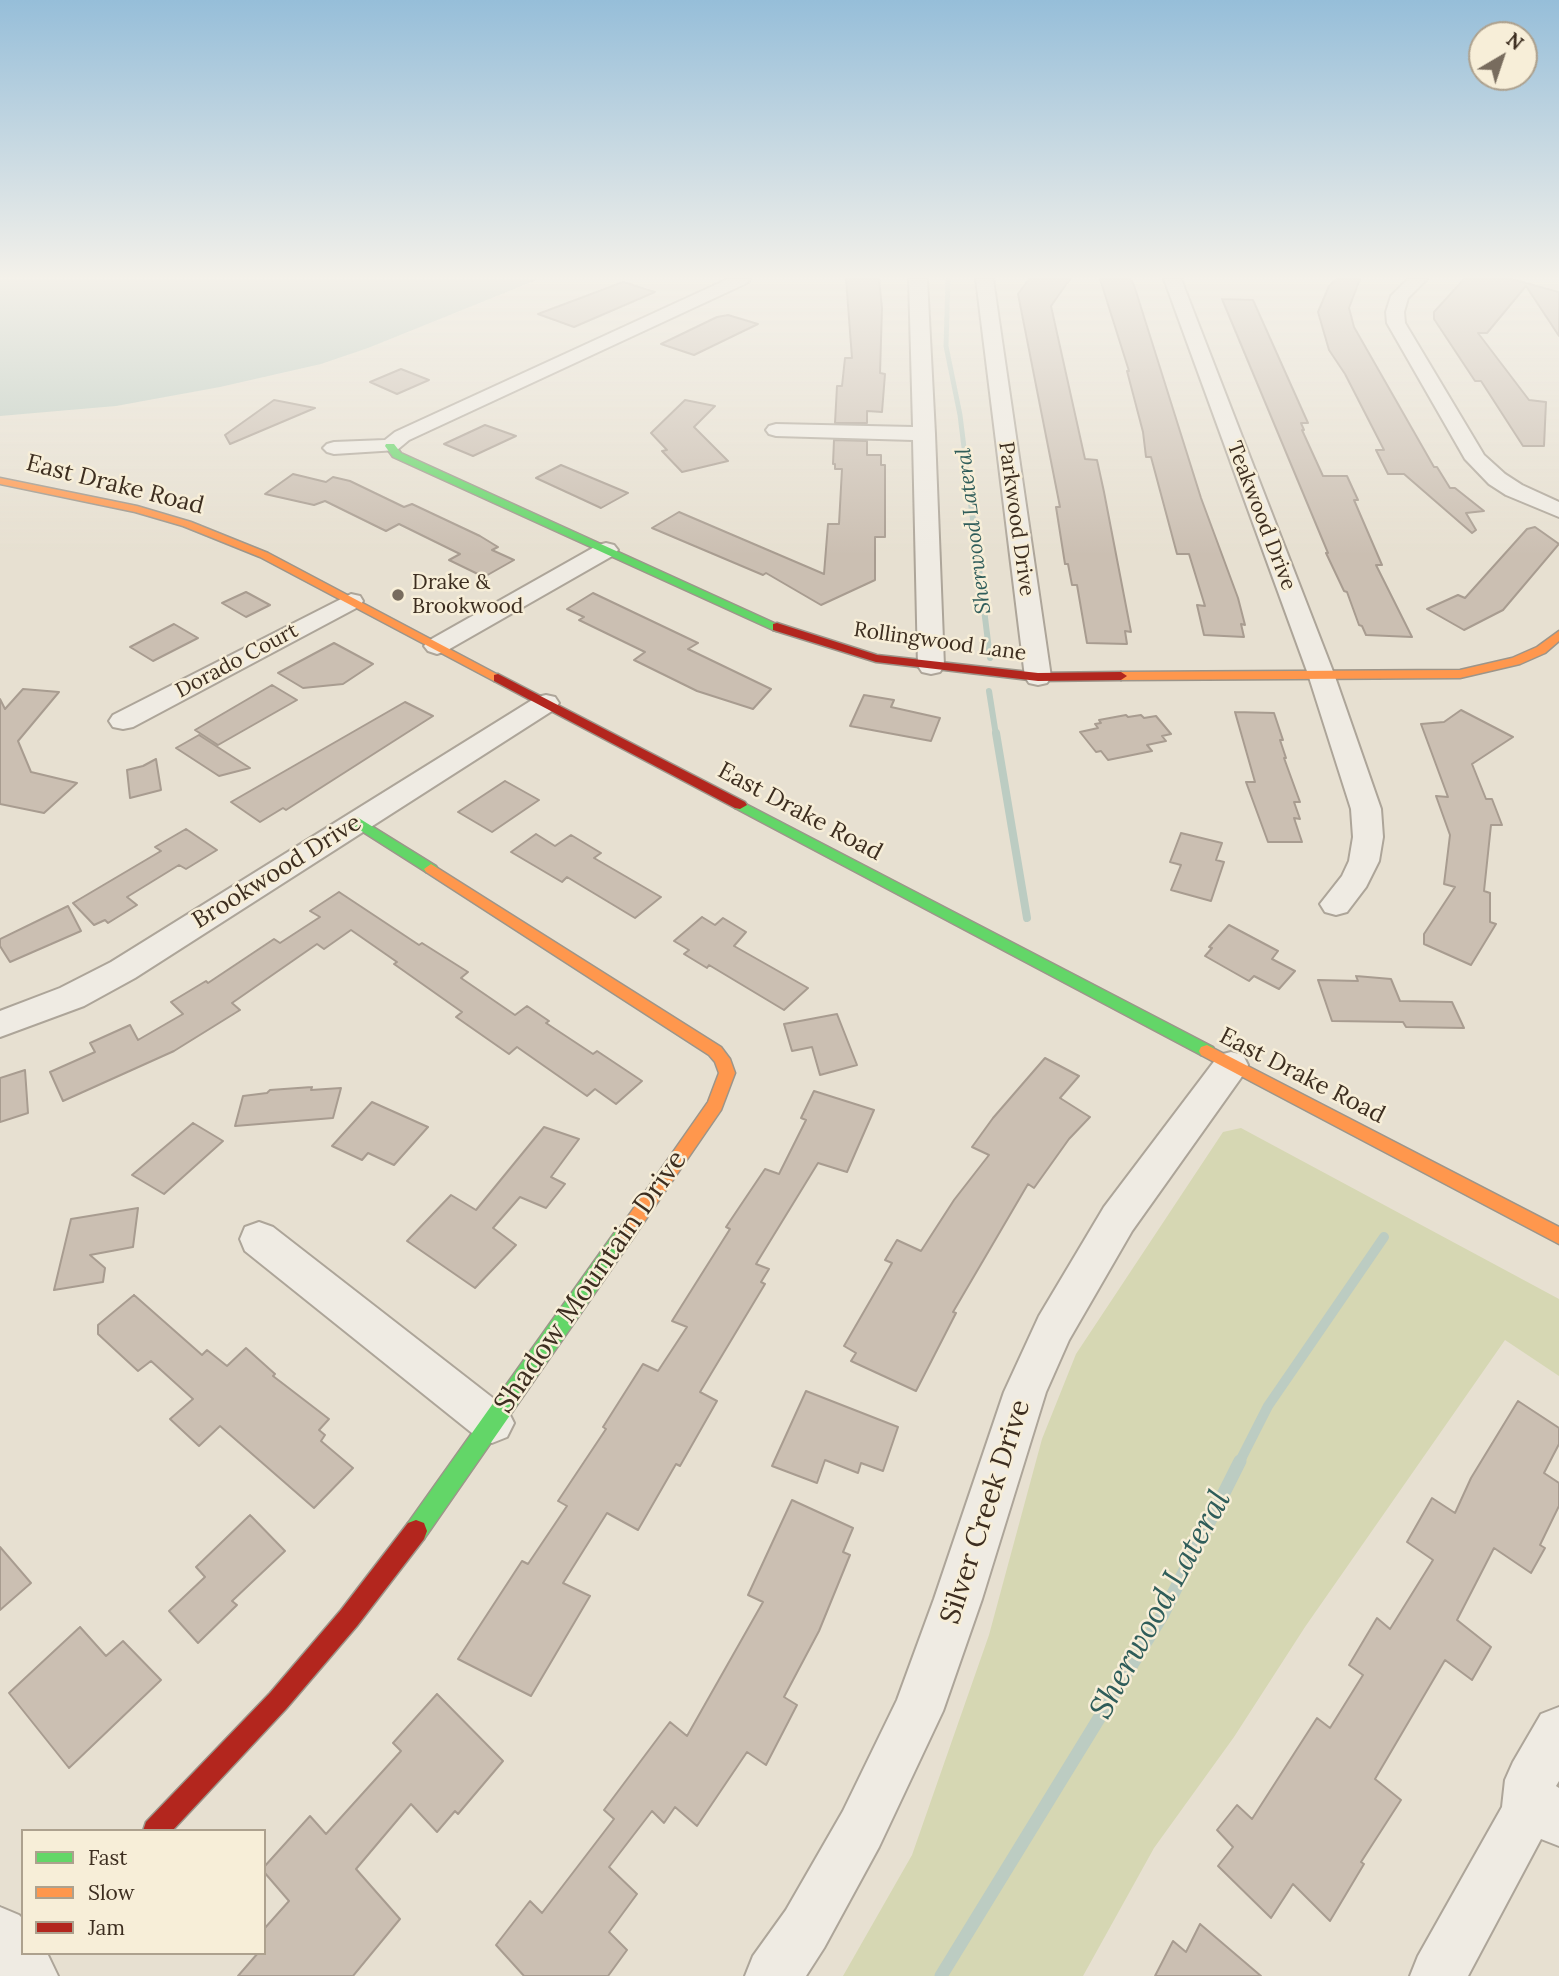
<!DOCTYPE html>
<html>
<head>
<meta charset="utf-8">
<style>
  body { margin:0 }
  #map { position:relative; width:1559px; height:1976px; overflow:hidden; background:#e7e0d1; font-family:Lora,serif }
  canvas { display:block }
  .legend { position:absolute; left:21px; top:1829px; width:245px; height:126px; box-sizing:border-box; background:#f7eed8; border:2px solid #ada18e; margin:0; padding:9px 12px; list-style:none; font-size:21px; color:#3d2e20 }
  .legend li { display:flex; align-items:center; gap:14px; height:35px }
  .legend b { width:35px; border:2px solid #ada18e }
  .north { position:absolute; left:1468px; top:21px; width:70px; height:70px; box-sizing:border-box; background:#f7eed8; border:2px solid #ada18e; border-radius:50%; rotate:39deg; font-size:19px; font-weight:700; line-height:28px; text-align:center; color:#3d2e20 }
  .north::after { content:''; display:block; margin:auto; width:24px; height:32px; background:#786c5e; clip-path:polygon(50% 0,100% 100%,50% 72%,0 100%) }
</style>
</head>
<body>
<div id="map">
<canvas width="1559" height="1976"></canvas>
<ul class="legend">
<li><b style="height:9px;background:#63d668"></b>Fast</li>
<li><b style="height:9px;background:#ff974d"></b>Slow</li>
<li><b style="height:9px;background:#b3261e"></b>Jam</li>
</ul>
<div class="north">N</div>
</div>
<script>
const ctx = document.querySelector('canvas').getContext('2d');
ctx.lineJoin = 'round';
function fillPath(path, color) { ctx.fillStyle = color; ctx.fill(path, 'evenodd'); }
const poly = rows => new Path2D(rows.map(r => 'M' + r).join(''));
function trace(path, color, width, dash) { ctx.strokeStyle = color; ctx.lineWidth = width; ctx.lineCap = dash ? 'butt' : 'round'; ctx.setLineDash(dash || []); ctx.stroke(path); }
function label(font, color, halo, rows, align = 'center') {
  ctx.font = font + ' Lora,serif'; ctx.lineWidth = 5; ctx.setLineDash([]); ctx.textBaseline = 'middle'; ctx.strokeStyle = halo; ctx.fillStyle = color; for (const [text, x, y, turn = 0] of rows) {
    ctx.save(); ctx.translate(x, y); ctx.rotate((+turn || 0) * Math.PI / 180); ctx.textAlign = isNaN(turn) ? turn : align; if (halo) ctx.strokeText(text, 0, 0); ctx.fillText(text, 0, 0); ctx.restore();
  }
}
const green = poly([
  [1241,1128,1559,1299,1559,1376,1505,1340,1305,1627,1234,1737,1154,1848,1083,1976,843,1976,912,1855,989,1635,1042,1439,1076,1354,1223,1132]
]);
const water = poly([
  [0,279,539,279,368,348,321,364,220,387,116,406,0,416]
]);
const streamFar4 = poly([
  [948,279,946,346,960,415,968,480]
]);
const streamFar3 = poly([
  [968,479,990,658],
  [989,691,996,735]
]);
const streamFar2 = poly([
  [996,733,1027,918]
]);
const streamFar1 = poly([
  [1239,1463,1268,1406,1384,1237]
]);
const stream = poly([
  [941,1976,1163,1614,1240,1461]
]);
const building = poly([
  [846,279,879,279,882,308,880,373,885,374,882,412,867,411,867,423,835,423,837,386,842,386,845,358,852,358,846,279],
  [1029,279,1070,279,1051,306,1085,459,1097,460,1104,492,1131,632,1125,631,1127,644,1087,643,1077,585,1072,585,1068,564,1065,564,1056,507,1060,507,1018,294,1029,279],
  [1100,279,1130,279,1134,285,1201,498,1238,598,1245,625,1241,624,1244,637,1204,635,1197,605,1205,606,1189,554,1177,554,1151,457,1146,457,1143,432,1127,371,1129,371,1100,279],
  [1337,279,1360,279,1349,308,1354,327,1434,467,1437,467,1450,488,1455,488,1484,511,1466,513,1476,530,1472,533,1404,474,1388,474,1376,450,1384,450,1345,374,1329,350,1318,312,1329,286,1337,279],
  [1464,279,1511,279,1559,292,1559,336,1526,286,1487,333,1478,333,1529,400,1546,402,1544,446,1523,446,1481,381,1475,381,1434,319,1434,312,1464,279],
  [623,282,655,292,574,327,538,314,623,282],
  [1222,299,1253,300,1308,423,1301,423,1304,430,1302,430,1323,476,1347,476,1358,500,1354,500,1382,565,1376,565,1412,637,1366,635,1362,626,1359,625,1347,592,1344,591,1326,553,1328,553,1222,299],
  [728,315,758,324,694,355,661,344,717,317,728,315],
  [401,369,429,380,397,394,370,382,401,369],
  [274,400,315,408,230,444,225,435,274,400],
  [685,400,715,406,694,427,728,461,682,472,662,451,667,450,651,433,685,400],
  [485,425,516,436,473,456,444,444,485,425],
  [834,440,867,441,867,455,881,455,881,465,885,465,885,537,875,537,875,580,821,605,766,573,763,575,652,528,679,512,824,574,828,524,839,524,842,469,835,469,835,464,833,464,834,440],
  [561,465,628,493,601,508,536,478,561,465],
  [293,474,326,482,333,477,350,481,404,507,412,504,480,536,498,547,492,550,514,560,484,577,449,560,460,554,399,524,386,531,325,501,314,505,265,494,293,474],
  [1535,527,1559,544,1503,610,1464,630,1427,609,1458,595,1465,598,1527,529,1535,527],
  [246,592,270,605,246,617,222,603,246,592],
  [593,593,698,643,688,649,771,689,753,709,697,691,634,660,645,652,579,620,584,617,567,609,593,593],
  [174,624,198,638,153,661,130,647,174,624],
  [334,643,373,664,343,684,303,688,278,673,334,643],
  [272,685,297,700,218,745,195,730,272,685],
  [23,689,59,692,18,741,31,772,77,783,44,813,0,804,0,699,5,709,23,689],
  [864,695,894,700,891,707,940,718,931,741,850,726,864,695],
  [405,702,433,716,286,810,283,808,260,822,231,802,405,702],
  [1461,710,1513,737,1472,764,1486,799,1492,799,1502,825,1491,825,1484,891,1490,893,1490,922,1496,924,1471,965,1424,944,1424,934,1455,887,1444,884,1450,835,1436,796,1448,797,1421,724,1444,722,1461,710],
  [1235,712,1274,713,1283,740,1280,740,1286,758,1284,758,1300,802,1294,802,1300,819,1294,818,1302,842,1268,842,1246,782,1255,782,1235,712],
  [1126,715,1128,717,1141,715,1144,718,1156,716,1171,734,1162,736,1166,741,1147,745,1152,751,1108,760,1101,751,1096,752,1080,732,1098,728,1095,724,1101,723,1099,720,1126,715],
  [199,735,250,768,219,776,176,748,199,735],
  [156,759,161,790,130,798,127,770,143,766,156,759],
  [505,781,539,800,492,832,458,812,505,781],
  [186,829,217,850,186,869,179,865,127,897,137,905,108,923,105,920,94,925,73,903,161,851,155,847,186,829],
  [1181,833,1222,843,1216,860,1224,862,1211,901,1171,890,1181,865,1170,862,1181,833],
  [536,834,555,846,571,835,601,853,594,858,661,897,635,918,567,877,562,882,511,852,536,834],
  [339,892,419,945,422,943,468,972,461,978,515,1015,527,1006,549,1021,546,1023,593,1054,597,1051,642,1081,616,1104,595,1089,587,1096,517,1047,509,1054,456,1017,462,1012,394,964,397,962,351,930,324,949,317,944,232,1003,240,1010,174,1051,63,1101,50,1072,95,1052,90,1043,130,1025,138,1040,183,1014,171,1002,206,981,208,983,274,939,280,943,320,917,310,911,339,892],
  [68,906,81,931,10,962,0,946,0,939,68,906],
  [702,917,715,925,723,918,746,932,734,946,808,988,784,1010,709,965,707,968,684,954,689,950,674,941,702,917],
  [1229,925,1278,951,1272,959,1295,971,1279,989,1254,976,1249,981,1205,956,1212,948,1209,947,1229,925],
  [1356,976,1391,979,1400,1001,1452,1002,1464,1028,1406,1027,1403,1022,1332,1021,1318,980,1358,981,1356,976],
  [837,1014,857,1065,820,1075,812,1047,792,1051,784,1024,837,1014],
  [1045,1058,1079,1076,1060,1098,1090,1117,1069,1139,1034,1188,1028,1184,953,1312,956,1313,916,1391,851,1361,856,1353,844,1346,892,1263,885,1260,897,1240,921,1251,954,1200,989,1155,972,1147,993,1118,1045,1058],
  [25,1070,28,1113,0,1122,0,1078,25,1070],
  [312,1087,311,1090,341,1088,333,1118,235,1126,243,1096,267,1093,270,1090,312,1087],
  [814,1091,874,1110,847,1172,818,1163,756,1264,769,1269,761,1282,765,1284,700,1392,717,1401,680,1466,676,1464,638,1530,607,1513,563,1583,590,1596,531,1696,458,1659,522,1561,528,1564,567,1506,558,1501,606,1429,603,1427,643,1364,658,1371,687,1327,672,1321,730,1229,726,1227,765,1169,779,1174,806,1120,801,1118,814,1091],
  [372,1102,428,1127,394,1165,368,1153,362,1160,332,1146,372,1102],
  [193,1123,223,1141,164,1194,132,1175,193,1123],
  [544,1127,579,1139,551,1177,565,1184,546,1208,520,1197,493,1228,516,1245,475,1288,407,1241,451,1195,476,1210,544,1127],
  [138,1208,133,1247,90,1255,105,1268,103,1282,54,1290,71,1219,138,1208],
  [134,1295,202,1355,207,1350,227,1366,246,1348,275,1374,273,1376,329,1419,319,1430,325,1435,321,1441,353,1468,314,1508,220,1426,199,1446,170,1419,193,1399,151,1361,138,1371,98,1334,98,1325,134,1295],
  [806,1391,898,1427,883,1471,861,1463,858,1473,825,1460,817,1483,772,1466,806,1391],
  [1518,1401,1559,1428,1559,1444,1544,1473,1559,1483,1559,1506,1540,1545,1545,1548,1531,1573,1494,1548,1457,1620,1491,1647,1472,1680,1445,1660,1375,1779,1401,1800,1361,1862,1364,1864,1330,1921,1293,1884,1271,1918,1218,1866,1233,1847,1217,1830,1237,1805,1252,1819,1317,1718,1330,1728,1363,1675,1349,1665,1377,1618,1390,1629,1433,1560,1407,1542,1432,1498,1455,1513,1471,1478,1518,1401],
  [792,1500,853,1528,843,1552,850,1555,819,1631,784,1697,797,1705,766,1765,747,1752,697,1826,675,1807,664,1823,652,1811,609,1867,637,1894,609,1932,627,1950,608,1976,524,1976,496,1945,530,1901,542,1913,614,1819,604,1810,670,1722,687,1736,763,1602,748,1595,792,1500],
  [250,1515,285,1551,232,1601,237,1605,198,1643,169,1611,205,1577,196,1567,250,1515],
  [0,1547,31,1583,0,1610,0,1547],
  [80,1627,106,1656,123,1641,161,1680,69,1768,9,1693,80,1627],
  [437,1694,503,1761,458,1814,455,1811,437,1832,411,1804,356,1869,400,1919,353,1976,238,1976,258,1953,264,1953,264,1929,289,1901,264,1872,264,1867,310,1816,326,1834,401,1751,393,1743,437,1694],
  [1200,1924,1261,1976,1155,1976,1173,1941,1186,1952,1200,1924]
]);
const street = poly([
  [728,279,750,279,747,283,409,440,397,450,334,454,327,452,323,448,327,444,334,442,385,440,395,432,728,279],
  [909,279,927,279,935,434,944,666,940,672,931,674,922,672,918,666,913,440,776,436,769,434,766,430,769,426,776,424,913,427,909,279],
  [976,279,993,279,1051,677,1047,683,1038,685,1029,683,1025,677,976,279],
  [1164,279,1181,279,1334,674,1381,809,1383,837,1379,861,1366,887,1347,912,1336,915,1325,912,1320,904,1342,876,1349,861,1353,837,1351,809,1308,674,1164,279],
  [1408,279,1427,279,1408,298,1404,312,1405,323,1484,455,1505,474,1522,485,1559,502,1559,517,1506,495,1489,484,1465,459,1387,323,1386,312,1391,296,1408,279],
  [606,543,614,545,618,550,614,555,446,651,437,654,428,651,424,646,428,641,598,545,606,543],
  [351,594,360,596,363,601,360,606,133,727,123,729,113,727,109,721,113,715,351,594],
  [546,695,555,697,559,703,555,709,135,978,84,1006,0,1037,0,1011,60,988,111,962,537,697,546,695],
  [1231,1052,1243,1055,1248,1065,1243,1075,1132,1231,1069,1340,1046,1392,982,1599,943,1711,879,1847,824,1948,806,1976,745,1976,753,1956,786,1910,843,1811,897,1700,934,1599,1004,1392,1039,1316,1104,1207,1219,1055,1231,1052],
  [259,1222,273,1227,507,1409,514,1423,507,1437,492,1443,477,1437,245,1251,240,1239,245,1227,259,1222],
  [1559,1707,1559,1781,1556,1786,1559,1788,1559,1846,1541,1839,1468,1976,1410,1976,1418,1956,1502,1807,1505,1780,1513,1762,1541,1714,1559,1707],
  [0,1907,19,1915,23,1919,23,1953,47,1953,58,1976,0,1976,0,1907]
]);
const fast = poly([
  [386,444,394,444,401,453,783,627,777,631,773,630,393,457,385,446,386,444],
  [740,801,1213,1047,1215,1051,1213,1055,1201,1055,735,808,733,805,740,801],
  [357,817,436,866,438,869,436,872,426,872,352,825,350,822,357,817],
  [624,1227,631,1229,633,1235,631,1241,424,1539,416,1542,408,1539,405,1531,408,1523,617,1229,624,1227]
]);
const slow = poly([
  [0,478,137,506,191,522,268,553,504,678,502,681,494,681,260,557,183,526,135,512,0,484,0,478],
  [1559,631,1559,641,1545,653,1520,664,1460,678,1121,680,1115,676,1121,672,1460,670,1512,658,1537,647,1559,631],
  [431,864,721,1047,730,1059,735,1073,721,1110,631,1241,624,1243,617,1241,615,1235,708,1102,719,1073,715,1062,709,1055,426,872,424,869,431,864],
  [1207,1045,1559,1227,1559,1244,1201,1055,1199,1051,1201,1047,1207,1045]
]);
const jam = poly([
  [777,623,877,655,1038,673,1121,672,1127,676,1121,680,1038,681,876,662,773,630,773,624,777,623],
  [498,674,745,802,747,805,740,809,735,808,494,681,494,675,498,674],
  [416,1520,424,1523,427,1531,424,1539,357,1626,286,1709,172,1831,143,1831,146,1822,270,1693,341,1610,408,1523,416,1520]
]);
const markers = [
  [398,595,7,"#786c5e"]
];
const farStreetnames = [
  ["Teakwood Drive",1261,516,69],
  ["Parkwood Drive",1016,519,82],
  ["Rollingwood Lane",940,642,8],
  ["Dorado Court",237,661,-28]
];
const farWaternames = [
  ["Sherwood Lateral",974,531,-97]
];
const farPoinames = [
  ["Drake &",412,583],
  ["Brookwood",412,607]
];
const streetNames = [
  ["East Drake Road",115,485,14],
  ["East Drake Road",800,812,28],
  ["Brookwood Drive",277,872,-32],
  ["East Drake Road",1302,1076,27]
];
const nearStreetnames = [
  ["Shadow Mountain Drive",591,1282,-55],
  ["Silver Creek Drive",986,1512,-72]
];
const nearWaternames = [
  ["Sherwood Lateral",1161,1605,-61]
];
fillPath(green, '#d6d7b3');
fillPath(water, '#bcccc2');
trace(streamFar4, '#bcccc2', 5);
trace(streamFar3, '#bcccc2', 6);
trace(streamFar2, '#bcccc2', 8);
trace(streamFar1, '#bcccc2', 10);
trace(stream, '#bcccc2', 13);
fillPath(building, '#cbbfb2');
trace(building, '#a89c90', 2);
trace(street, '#ada599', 4);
trace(fast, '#9c958a', 3);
trace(slow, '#9c958a', 3);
trace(jam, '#9c958a', 3);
fillPath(street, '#efebe3');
fillPath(fast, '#63d668');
fillPath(slow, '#ff974d');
fillPath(jam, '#b3261e');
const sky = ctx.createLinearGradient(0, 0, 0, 555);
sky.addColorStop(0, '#96bed9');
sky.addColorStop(0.5, '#f4f1ea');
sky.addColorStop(1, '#f4f1ea00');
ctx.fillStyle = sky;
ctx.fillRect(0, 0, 1559, 555);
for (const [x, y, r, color] of markers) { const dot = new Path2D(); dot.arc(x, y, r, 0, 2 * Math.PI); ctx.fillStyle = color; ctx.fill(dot); trace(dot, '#f7eed8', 2.5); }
label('21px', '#3d2e20', '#f7eed8', farStreetnames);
label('italic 21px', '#2f5d5a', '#f7eed8', farWaternames);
label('21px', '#3d2e20', '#f7eed8', farPoinames, 'left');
label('24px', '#3d2e20', '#f7eed8', streetNames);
label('28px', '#3d2e20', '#f7eed8', nearStreetnames);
label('italic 32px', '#2f5d5a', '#f7eed8', nearWaternames);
</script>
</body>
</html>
